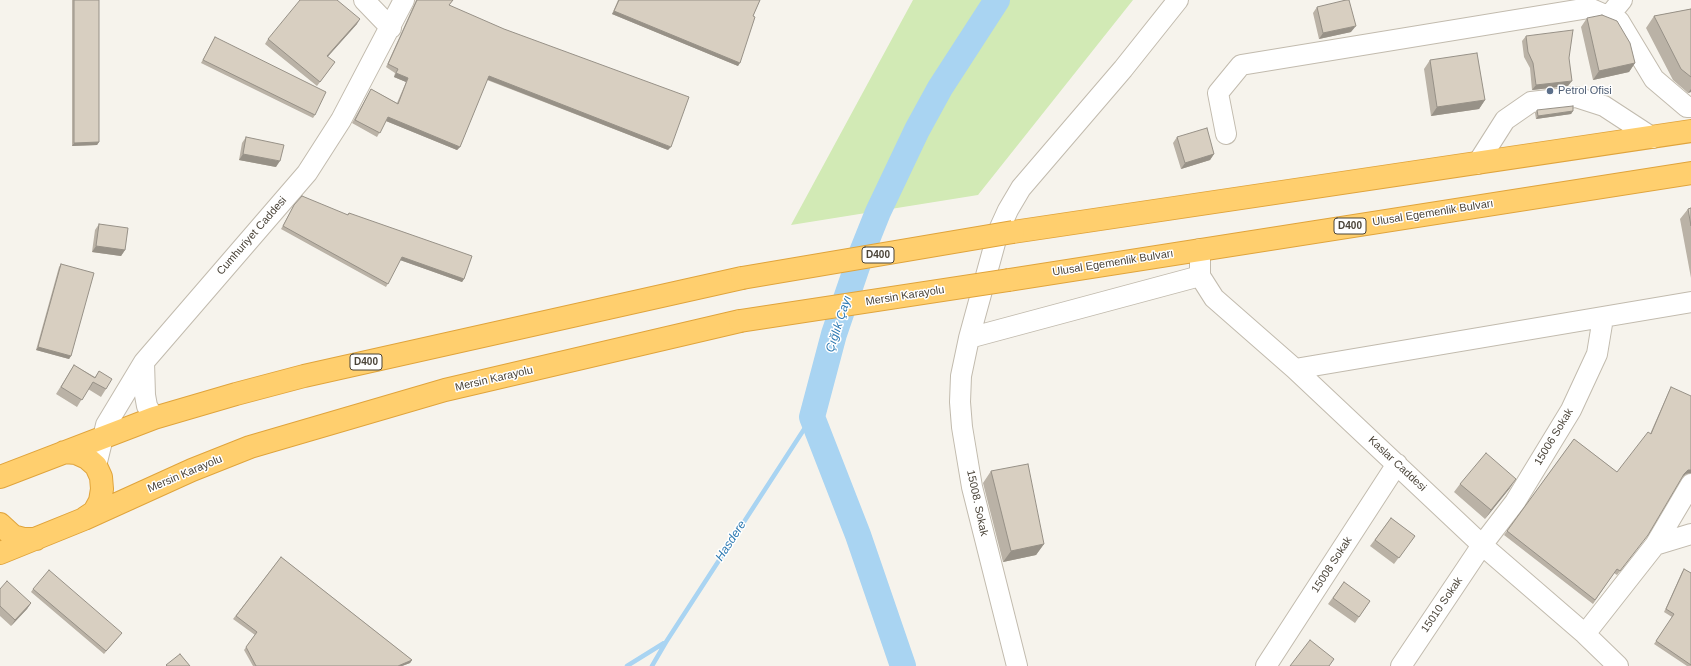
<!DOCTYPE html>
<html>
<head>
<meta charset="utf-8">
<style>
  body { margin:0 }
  canvas { display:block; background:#f6f3ec }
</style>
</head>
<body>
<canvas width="1691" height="666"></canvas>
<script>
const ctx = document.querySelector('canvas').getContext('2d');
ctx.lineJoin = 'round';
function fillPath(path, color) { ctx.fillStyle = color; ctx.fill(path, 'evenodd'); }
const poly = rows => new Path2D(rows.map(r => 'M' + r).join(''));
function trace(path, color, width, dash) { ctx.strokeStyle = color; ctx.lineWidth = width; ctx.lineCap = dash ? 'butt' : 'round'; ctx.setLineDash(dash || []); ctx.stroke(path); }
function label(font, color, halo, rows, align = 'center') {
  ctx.font = font + ' Helvetica,sans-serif'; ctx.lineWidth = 3; ctx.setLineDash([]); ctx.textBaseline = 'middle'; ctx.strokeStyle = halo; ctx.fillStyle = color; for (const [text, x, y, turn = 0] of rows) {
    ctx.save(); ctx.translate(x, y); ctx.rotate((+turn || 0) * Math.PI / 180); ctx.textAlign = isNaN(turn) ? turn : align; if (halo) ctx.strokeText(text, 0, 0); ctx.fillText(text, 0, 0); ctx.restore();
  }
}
const green = poly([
  [913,0,1133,0,978,195,791,225]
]);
const stream = poly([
  [627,666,664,643],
  [652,666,666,642,812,417]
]);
const river = poly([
  [903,666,858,535,812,417,834,334,862,252,878,212,917,130,940,88,997,0]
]);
const minor = poly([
  [364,0,391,28],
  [1608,17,1622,0],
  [1226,134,1218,93,1241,65,1589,8,1619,21,1654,79,1687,107,1691,107],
  [1477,164,1505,120,1531,102,1576,97,1604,106,1653,138],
  [1200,249,1200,276,1214,298,1295,369,1482,545,1585,634,1618,666],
  [969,338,1200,276],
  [144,362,145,395,147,406,154,418],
  [1295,369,1691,302],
  [96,466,106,425,144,362,307,173,341,120,404,0],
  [1655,545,1691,534],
  [1585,634,1655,545,1691,484],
  [1017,666,972,487,962,427,960,402,961,376,969,338,998,232,1008,210,1021,188,1123,69,1178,0],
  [1266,666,1397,464],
  [1401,666,1482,545,1515,502,1571,410,1597,354,1603,318]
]);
const highway = poly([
  [1013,232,1691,131],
  [1009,280,1691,173],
  [64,452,76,453,87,458,96,466,101,477,102,489,100,501,94,512,85,518],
  [0,477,154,418,236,394,304,376,742,278],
  [0,524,13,536,24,539,36,539],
  [0,553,84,519,192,470,250,447,445,390,740,321]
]);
const highwayBridge = poly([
  [742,278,1013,232],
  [740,321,1009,280]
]);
const wall = poly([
  [72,0,99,0,99,142,97,145,72,146],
  [416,0,453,0,449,5,668,150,487,80,460,147,457,150,386,121,377,137,352,123,371,89,397,103,406,82,394,77,395,73,386,67],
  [618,0,760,0,753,16,738,66,612,14],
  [1317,7,1351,32,1319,39,1313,13],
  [1691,9,1691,92,1688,93,1673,80,1646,28,1654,16],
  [1587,18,1635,63,1629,72,1593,80,1581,27],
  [357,24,327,57,335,62,317,86,265,44,268,39],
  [1526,36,1569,58,1568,86,1532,90,1530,68,1524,57,1522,41],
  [215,37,315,115,313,118,201,63],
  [1430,60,1485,100,1479,109,1431,116,1424,69],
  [1537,110,1573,111,1571,114,1536,119,1535,113],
  [246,137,276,167,239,160,242,143],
  [1177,137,1214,154,1210,160,1181,169,1173,143],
  [294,205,347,215,349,213,464,279,462,282,400,260,386,287,281,229],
  [1691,208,1691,278,1680,219,1688,209],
  [99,224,125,250,121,256,92,252,95,230],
  [61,264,71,356,69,359,36,350,59,267],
  [74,365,95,377,99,371,106,389,101,397,88,389,77,407,56,394],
  [1671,387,1686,474,1682,477,1645,538,1617,575,1614,573,1593,604,1504,535,1574,439,1617,472,1650,434,1669,391],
  [991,471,1044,544,1036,555,1003,562,983,483],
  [1460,484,1510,488,1485,519,1454,492],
  [1391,518,1415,536,1394,564,1370,546],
  [281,557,412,660,410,663,402,666,253,666,244,650,255,635,233,619],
  [1684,569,1691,573,1691,666,1687,666,1654,644,1672,617,1664,612,1682,572],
  [1344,582,1370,601,1355,623,1328,604],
  [0,589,31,603,27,609,11,626,0,616],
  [33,589,122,633,104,654,31,592]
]);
const shadedWall = poly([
  [614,11,740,63,738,66,612,14],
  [360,19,357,24,324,61,327,56],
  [1356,26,1351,32,1319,39,1323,33],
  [1635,63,1629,72,1593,80,1599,71],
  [396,73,408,78,406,82,394,77],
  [489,76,671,147,668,150,486,79],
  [1572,81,1568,86,1532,90,1536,85],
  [1691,89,1691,92,1688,93],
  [1485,100,1479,109,1431,116,1437,107],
  [1573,111,1571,114,1536,119,1538,116],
  [388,117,460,147,457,150,386,121],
  [99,142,97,145,72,146,74,143],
  [243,154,280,161,276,167,239,160],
  [1214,154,1210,160,1181,169,1185,163],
  [96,246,125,250,121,256,92,252],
  [402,257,464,279,462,282,400,260],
  [38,347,71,356,69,359,36,350],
  [1688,470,1691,470,1691,473,1686,474,1681,478,1684,474],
  [1516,479,1510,488,1485,519,1491,510],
  [1044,544,1036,555,1003,562,1011,551],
  [31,603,27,609,11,626,15,620],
  [412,660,410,663,402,666,398,666]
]);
const building = poly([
  [74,0,99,0,99,142,74,143,74,0],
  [300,0,337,0,360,19,327,56,335,62,320,82,268,39,300,0],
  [417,0,453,0,449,5,504,29,689,97,671,147,489,76,460,147,388,117,380,133,355,120,371,89,398,104,408,78,396,73,398,69,388,64,417,0],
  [619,0,760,0,753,16,755,17,740,63,614,11,619,0],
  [1346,0,1349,0,1356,26,1323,33,1317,7,1346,0],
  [1691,9,1691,77,1681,69,1654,16,1691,9],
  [1602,15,1617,21,1630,43,1635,63,1599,71,1587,18,1602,15],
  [1573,30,1569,58,1572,81,1536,85,1533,63,1528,52,1526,36,1573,30],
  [215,37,326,92,315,115,203,60,215,37],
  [1477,53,1485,100,1437,107,1430,60,1477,53],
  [1573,106,1573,111,1538,116,1537,110,1573,106],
  [1207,128,1214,154,1185,163,1177,137,1207,128],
  [246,137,284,145,280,161,243,154,246,137],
  [302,196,348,215,349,213,472,256,464,279,402,257,388,284,283,226,294,205,302,196],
  [1691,208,1691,226,1688,209,1691,208],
  [99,224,128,228,125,250,96,246,99,224],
  [61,264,94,273,71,356,38,347,61,264],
  [74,365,95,378,99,371,112,379,106,389,93,382,82,400,61,387,74,365],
  [1671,387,1691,396,1691,470,1688,470,1684,474,1648,535,1620,571,1617,569,1595,600,1507,531,1574,439,1617,472,1648,432,1651,434,1671,387],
  [1486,453,1516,479,1491,510,1460,484,1486,453],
  [1028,464,1044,544,1011,551,991,471,1028,464],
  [1391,518,1415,536,1399,558,1375,540,1391,518],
  [281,557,412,660,398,666,256,666,246,647,257,632,236,616,281,557],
  [1684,569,1691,573,1691,665,1656,641,1674,614,1666,609,1684,569],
  [49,570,122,633,106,651,33,589,49,570],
  [7,581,31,603,15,620,0,606,0,589,7,581],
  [1344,582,1370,601,1359,617,1333,598,1344,582],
  [1310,640,1334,659,1329,666,1290,666,1310,640],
  [180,654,190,666,167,666,166,665,180,654]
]);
const markers = [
  [1550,91,4,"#5c6f8a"]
];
const shields = [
  [1350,226,32],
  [878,255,32],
  [366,362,32]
];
const shieldNames = [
  ["D400",1350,226],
  ["D400",878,255],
  ["D400",366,362]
];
const serviceNames = [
  ["Petrol Ofisi",1558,91]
];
const streetNames = [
  ["Ulusal Egemenlik Bulvarı",1433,213,-9],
  ["Cumhuriyet Caddesi",252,236,-49],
  ["Ulusal Egemenlik Bulvarı",1113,263,-9],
  ["Mersin Karayolu",905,296,-9],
  ["Mersin Karayolu",494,379,-13],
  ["15006 Sokak",1554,437,-59],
  ["Kaslar Caddesi",1397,464,43],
  ["Mersin Karayolu",185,474,-23],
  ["15008. Sokak",977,503,78],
  ["15008 Sokak",1332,565,-57],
  ["15010 Sokak",1442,605,-56]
];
const waterNames = [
  ["Çığlık Çayı",839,324,-72],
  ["Hasdere",731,541,-57]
];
fillPath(green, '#d2eab5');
trace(stream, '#a9d4f2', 4.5);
trace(river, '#a9d4f2', 26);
trace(minor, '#c2bbae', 22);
trace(highway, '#e0a43c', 24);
trace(minor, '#fff', 20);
trace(highway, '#ffcf6e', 22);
trace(highwayBridge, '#e0a43c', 24, []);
trace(highwayBridge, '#ffcf6e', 22);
fillPath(wall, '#bab2a6');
fillPath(shadedWall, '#979187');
fillPath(building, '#d8cfc1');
trace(building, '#979187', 1);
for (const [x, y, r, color] of markers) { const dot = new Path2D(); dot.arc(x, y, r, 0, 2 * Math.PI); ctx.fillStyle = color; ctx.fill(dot); trace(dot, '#fff', 1.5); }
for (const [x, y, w] of shields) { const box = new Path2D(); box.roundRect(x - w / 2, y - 8, w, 16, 3); ctx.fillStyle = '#fff'; ctx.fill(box); trace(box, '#4b4439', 1); }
label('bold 10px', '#4b4439', null, shieldNames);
label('11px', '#4e5e75', '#fff', serviceNames, 'left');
label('11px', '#4b4439', '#fff', streetNames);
label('italic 12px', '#2e7ab2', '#fff', waterNames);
</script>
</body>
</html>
